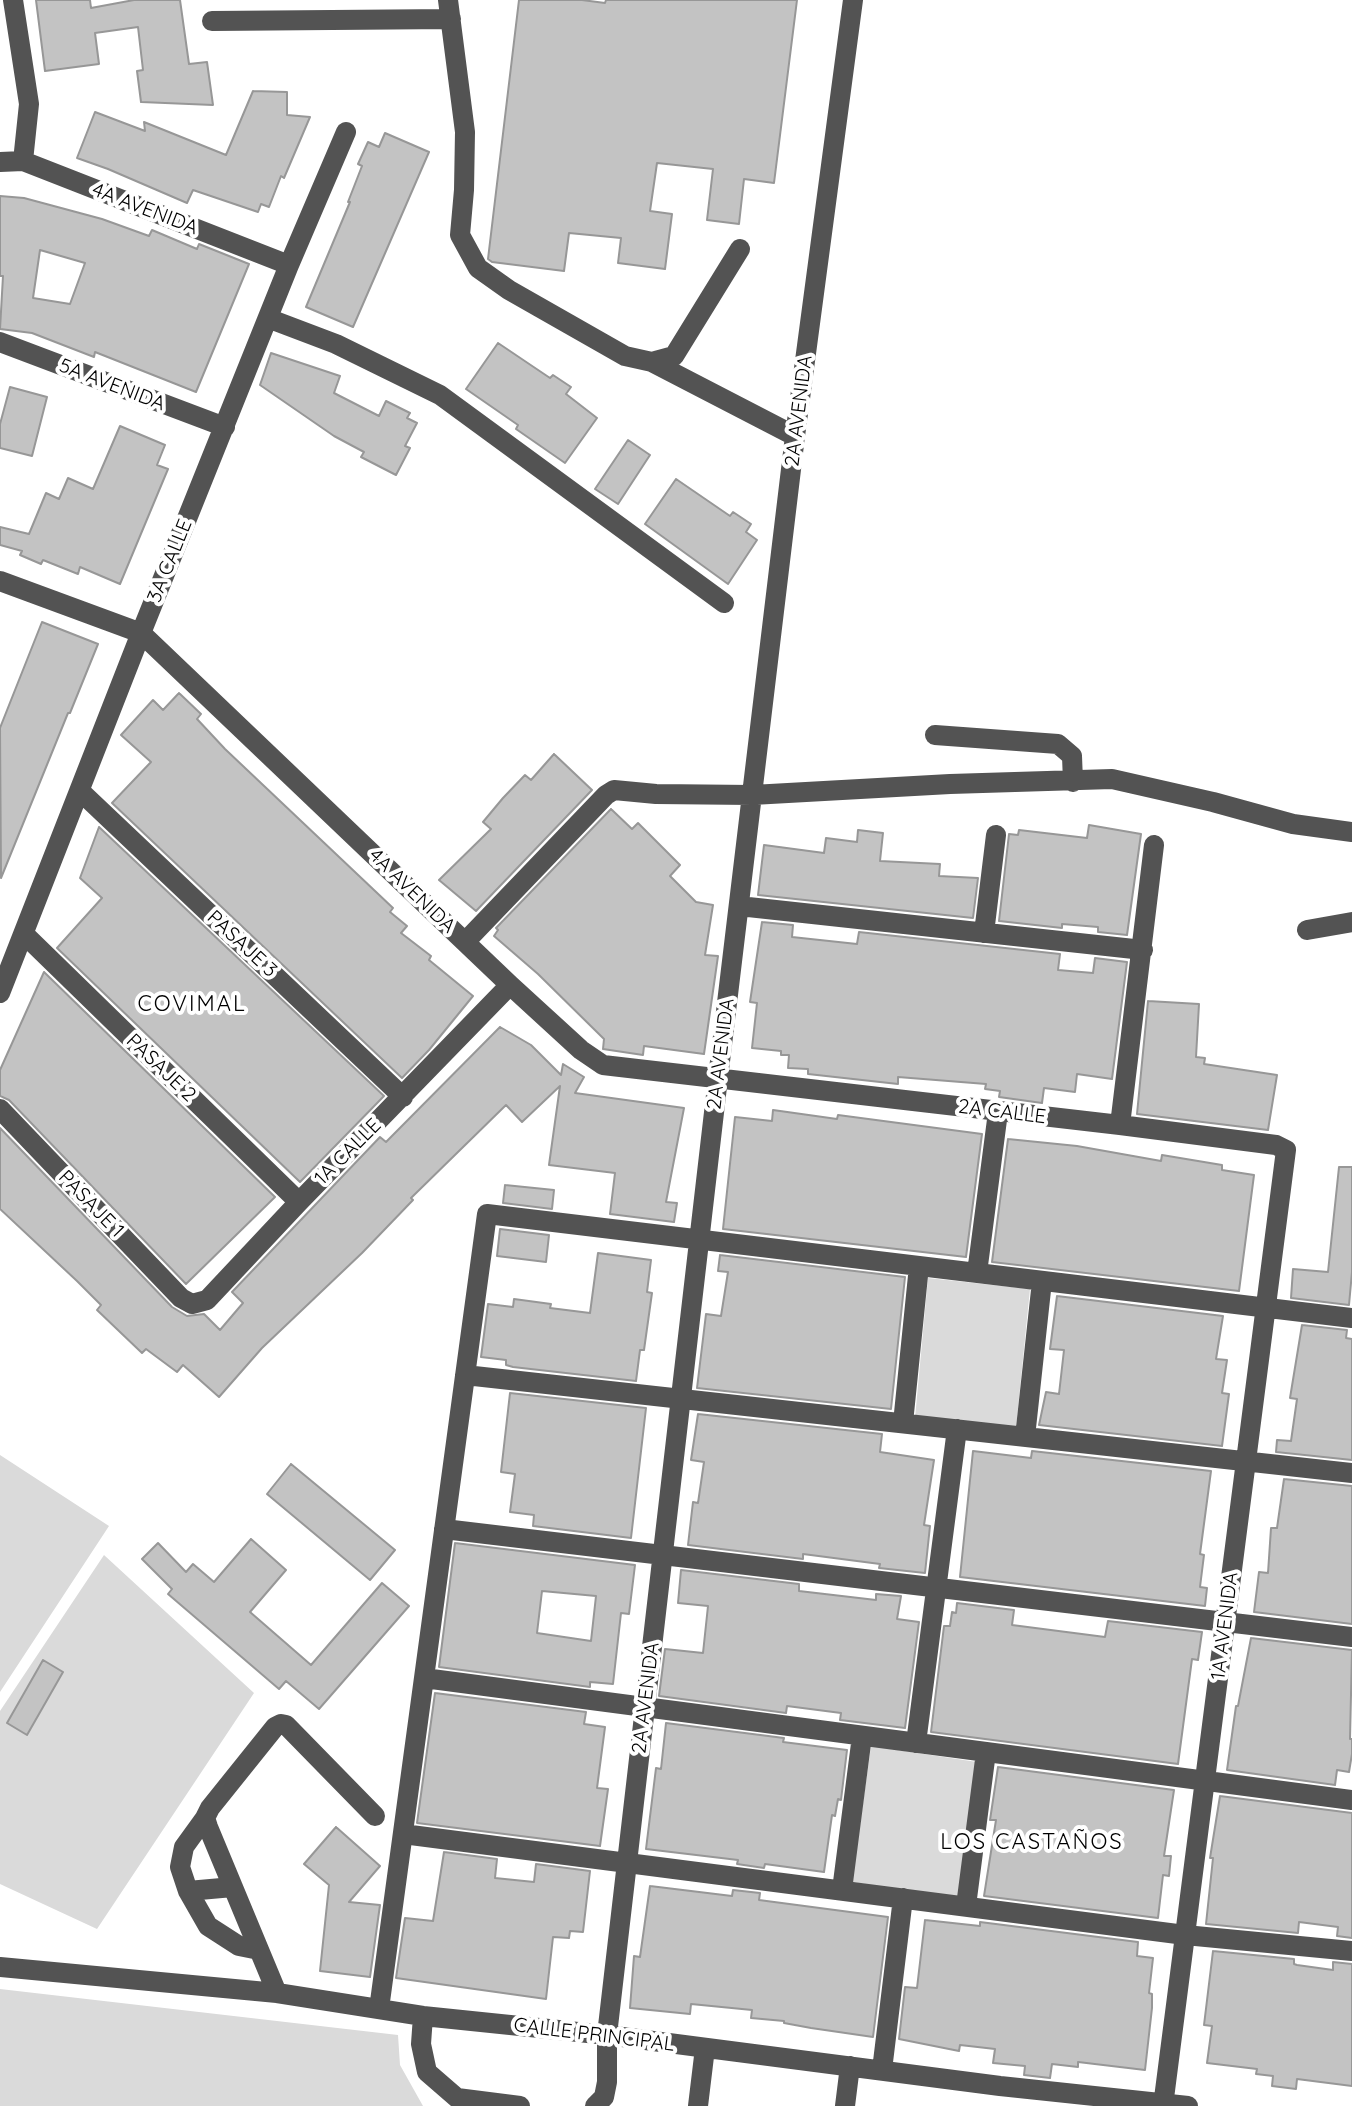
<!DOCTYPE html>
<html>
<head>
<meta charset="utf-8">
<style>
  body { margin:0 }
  canvas { display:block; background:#fff }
</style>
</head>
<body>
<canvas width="1352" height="2106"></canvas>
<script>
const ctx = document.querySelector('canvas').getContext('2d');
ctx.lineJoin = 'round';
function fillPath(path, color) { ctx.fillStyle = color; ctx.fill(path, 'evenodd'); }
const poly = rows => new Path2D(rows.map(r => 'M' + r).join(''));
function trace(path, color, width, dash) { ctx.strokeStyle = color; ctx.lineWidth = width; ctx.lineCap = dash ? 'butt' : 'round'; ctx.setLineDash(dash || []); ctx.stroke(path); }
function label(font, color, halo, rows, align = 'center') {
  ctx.font = font + ' Quicksand,sans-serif'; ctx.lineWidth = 8; ctx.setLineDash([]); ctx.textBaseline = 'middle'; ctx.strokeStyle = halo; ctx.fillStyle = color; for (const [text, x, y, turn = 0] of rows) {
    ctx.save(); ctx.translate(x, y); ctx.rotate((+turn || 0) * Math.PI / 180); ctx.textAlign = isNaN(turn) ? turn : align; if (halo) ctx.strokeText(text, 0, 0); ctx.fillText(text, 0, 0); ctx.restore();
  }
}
const green = poly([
  [928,1278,1030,1289,1016,1428,915,1418],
  [0,1455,109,1526,0,1692],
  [104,1555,254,1693,97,1929,0,1884,0,1711],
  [871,1746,977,1762,959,1898,852,1882],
  [0,1989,398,2035,400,2065,423,2106,0,2106]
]);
const building = poly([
  [36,0,90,0,91,8,134,0,180,0,189,64,207,62,213,105,141,102,137,71,143,70,138,27,95,33,99,64,45,71,36,0],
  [519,0,582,0,605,3,606,0,797,0,774,183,744,179,739,224,707,220,713,169,657,163,650,211,672,214,665,269,618,263,621,238,569,233,564,271,492,262,488,259,519,0],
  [253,91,287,92,287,115,310,117,284,178,281,176,269,207,261,204,258,212,193,190,187,203,108,169,77,158,95,112,145,131,144,122,226,155,253,91],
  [385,133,429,152,353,327,306,307,350,202,348,202,362,166,358,164,368,142,379,147,385,133],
  [0,196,24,198,102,219,149,236,152,230,197,249,199,244,249,264,196,392,95,352,94,357,32,333,0,329,3,276,0,276,0,196],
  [40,250,85,263,70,304,33,298,40,250],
  [498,343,550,378,553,375,571,387,566,394,597,418,565,463,516,429,518,425,466,389,498,343],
  [271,353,340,376,334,393,379,416,386,401,410,413,407,418,417,423,405,446,410,448,396,475,361,457,364,452,334,436,260,385,271,353],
  [10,387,47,397,32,456,0,448,0,424,10,387],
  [120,426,165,445,157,465,168,469,120,584,80,567,78,574,43,560,41,564,20,555,22,551,0,545,0,527,29,534,46,493,59,499,68,478,93,489,120,426],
  [628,440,650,455,618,504,595,489,628,440],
  [676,479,730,516,733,512,751,524,746,532,757,540,728,584,645,524,676,479],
  [42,622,98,644,70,713,68,713,1,878,0,728,42,622],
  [179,693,201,714,197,719,225,749,393,908,390,912,407,926,401,933,431,956,429,960,473,996,429,1050,402,1078,112,803,151,762,121,735,153,700,163,710,179,693],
  [554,754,592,790,476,911,439,880,491,829,483,822,503,798,525,775,531,780,554,754],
  [611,809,632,829,638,823,680,865,670,876,696,902,713,905,705,955,718,956,704,1054,644,1046,643,1055,603,1049,604,1039,538,974,494,936,498,930,496,928,611,809],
  [1089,825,1141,834,1127,935,1098,932,1098,927,1062,924,1062,928,999,921,1009,834,1018,835,1019,830,1087,838,1089,825],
  [99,827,384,1096,300,1182,57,948,102,898,80,878,99,827],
  [858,830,883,833,880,861,940,864,939,876,978,878,973,918,758,895,764,845,824,853,826,838,857,842,858,830],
  [762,922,793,925,792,937,857,944,859,932,1060,954,1058,970,1093,973,1095,958,1127,962,1112,1079,1077,1074,1075,1092,1044,1088,1042,1103,999,1097,1000,1091,985,1089,986,1084,898,1077,898,1084,808,1074,808,1069,788,1068,789,1055,781,1055,781,1051,752,1048,757,1003,750,1002,762,922],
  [44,972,275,1197,186,1284,9,1100,0,1096,0,1070,44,972],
  [1148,1001,1199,1004,1196,1057,1205,1058,1204,1064,1277,1075,1268,1130,1137,1114,1148,1001],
  [500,1027,531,1045,561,1075,563,1064,584,1077,575,1093,684,1108,666,1202,677,1203,674,1222,610,1214,615,1173,549,1165,560,1086,522,1122,506,1105,411,1198,413,1200,362,1253,262,1348,219,1397,183,1365,177,1372,146,1349,142,1353,97,1310,101,1305,77,1281,0,1209,0,1128,172,1307,187,1316,204,1314,220,1330,243,1303,232,1292,380,1137,386,1142,500,1027],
  [773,1110,837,1119,838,1115,982,1134,966,1257,723,1229,735,1117,772,1121,773,1110],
  [1008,1139,1077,1146,1161,1161,1162,1155,1222,1165,1222,1170,1254,1175,1239,1291,992,1262,1008,1139],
  [1339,1167,1352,1167,1352,1272,1349,1305,1291,1298,1293,1269,1328,1272,1339,1167],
  [505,1185,554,1190,552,1209,503,1203,505,1185],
  [500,1229,549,1235,546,1262,497,1256,500,1229],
  [598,1253,651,1260,647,1292,652,1293,644,1350,640,1350,636,1381,513,1367,506,1365,506,1360,481,1357,488,1304,513,1307,514,1299,551,1304,550,1308,590,1313,598,1253],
  [720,1255,905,1277,891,1409,697,1388,706,1314,721,1316,728,1272,718,1271,720,1255],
  [1057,1296,1223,1316,1216,1359,1227,1360,1222,1393,1229,1394,1222,1446,1039,1425,1046,1392,1059,1394,1064,1350,1050,1349,1057,1296],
  [1302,1325,1347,1330,1346,1338,1352,1339,1352,1460,1276,1452,1277,1440,1291,1441,1297,1399,1290,1398,1302,1325],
  [510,1393,646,1408,631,1538,533,1526,534,1515,510,1512,515,1474,501,1472,510,1393],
  [698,1414,882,1434,880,1452,934,1460,924,1525,930,1526,925,1573,879,1568,880,1564,803,1554,803,1559,688,1545,693,1502,698,1503,704,1462,691,1460,698,1414],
  [973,1451,1031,1458,1032,1451,1211,1471,1200,1554,1204,1555,1200,1587,1207,1588,1205,1606,960,1577,973,1451],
  [291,1464,395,1550,370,1580,267,1494,291,1464],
  [1284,1479,1352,1486,1352,1624,1254,1612,1259,1572,1268,1573,1271,1528,1277,1528,1284,1479],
  [251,1539,286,1570,250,1612,311,1665,382,1583,409,1606,319,1709,286,1681,279,1689,168,1594,172,1589,142,1559,158,1543,186,1572,193,1564,214,1582,251,1539],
  [455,1543,635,1565,629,1614,621,1613,613,1684,590,1682,590,1687,439,1667,455,1543],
  [542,1591,596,1596,591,1641,537,1633,542,1591],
  [681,1570,799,1584,799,1591,876,1600,876,1594,901,1596,897,1619,919,1622,905,1728,840,1720,841,1713,787,1706,786,1713,659,1696,665,1649,703,1653,708,1606,678,1603,681,1570],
  [957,1603,1014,1610,1012,1625,1105,1637,1108,1621,1202,1632,1198,1660,1192,1659,1178,1764,931,1732,944,1626,950,1626,952,1612,956,1613,957,1603],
  [1251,1638,1352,1650,1350,1739,1352,1739,1352,1754,1349,1772,1337,1770,1335,1785,1227,1770,1236,1706,1238,1706,1251,1638],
  [43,1660,63,1672,27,1735,7,1723,43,1660],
  [435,1693,586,1712,584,1724,605,1727,597,1788,608,1789,600,1846,417,1823,435,1693],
  [666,1723,784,1738,783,1742,847,1750,841,1800,838,1799,835,1816,832,1815,824,1872,765,1864,764,1868,737,1864,738,1860,646,1849,656,1768,661,1769,666,1723],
  [998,1767,1174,1790,1164,1856,1171,1856,1169,1876,1163,1875,1158,1918,984,1896,996,1820,990,1820,998,1767],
  [1220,1796,1352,1813,1352,1938,1337,1936,1338,1927,1299,1922,1298,1933,1206,1924,1213,1858,1210,1858,1220,1796],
  [336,1827,380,1866,349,1902,380,1905,370,1977,320,1971,329,1885,304,1864,336,1827],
  [444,1852,497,1859,495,1878,534,1882,536,1864,590,1871,583,1932,570,1931,569,1938,553,1937,546,1999,396,1978,405,1918,433,1921,444,1852],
  [650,1886,732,1896,733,1890,760,1893,759,1900,888,1917,873,2037,811,2028,784,2023,784,2021,751,2018,752,2010,691,2004,690,2014,630,2008,634,1956,640,1957,650,1886],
  [925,1920,980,1926,980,1922,1138,1942,1137,1956,1153,1958,1149,1993,1152,1994,1152,2008,1145,2070,1078,2062,1078,2067,1052,2064,1050,2078,1024,2075,1025,2066,993,2063,995,2049,960,2045,959,2051,899,2039,905,1987,917,1988,925,1920],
  [1213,1951,1294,1959,1294,1964,1297,1965,1333,1970,1333,1962,1352,1964,1352,2086,1297,2079,1296,2089,1272,2086,1273,2076,1256,2074,1257,2069,1207,2063,1212,2026,1204,2025,1213,1951]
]);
const minor = poly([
  [13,0,29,104,23,161],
  [448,0,465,132,464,190,460,235,478,268,509,290,625,356,652,362,674,356,740,249],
  [212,21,451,19],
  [0,162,23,161,289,265],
  [270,319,336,344,440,395,724,603],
  [0,342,225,427],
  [652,362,795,436],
  [0,581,141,633,510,985,581,1050,603,1065,1120,1125,1276,1145,1286,1150,1163,2106],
  [935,735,1058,744,1072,756,1073,782],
  [80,791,403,1097],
  [739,906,1143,950],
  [1307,930,1352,922],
  [984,933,996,835],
  [24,934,299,1202],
  [465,942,606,795,614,790,656,794,752,795,950,784,1112,779,1213,802,1293,824,1352,832],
  [0,993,141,633,289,265,346,132],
  [0,1109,181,1298,192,1304,207,1300,299,1202,510,985],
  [1120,1125,1154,845],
  [977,1273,998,1112],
  [465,1375,1352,1473],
  [903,1423,919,1266],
  [1025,1437,1042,1281],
  [444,1529,1352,1637],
  [424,1678,1352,1800],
  [916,1743,957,1429],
  [205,1818,184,1847,180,1867,188,1891,208,1926,239,1946,259,1950],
  [403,1834,1185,1935,1352,1951],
  [842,1890,862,1736],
  [188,1891,233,1887],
  [966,1906,986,1752],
  [0,1967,277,1993,423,2016,607,2035,1000,2086,1188,2106],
  [277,1993,208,1827,205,1818,210,1808,275,1727,281,1724,286,1725,375,1816],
  [379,2009,487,1214,1352,1318],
  [423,2016,421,2044,427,2072,457,2098,520,2106],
  [882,2070,903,1898],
  [595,2106,604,2097,607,2082,607,2035,718,1078,795,436,853,0],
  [698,2106,705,2048],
  [845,2106,850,2066]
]);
const streetNames = [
  ["4A AVENIDA",145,209,21],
  ["5A AVENIDA",112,385,21],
  ["2A AVENIDA",799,411,-83],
  ["3A CALLE",170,561,-68],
  ["4A AVENIDA",412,891,44],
  ["PASAJE 3",242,944,43],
  ["2A AVENIDA",721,1054,-83],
  ["PASAJE 2",161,1068,44],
  ["2A CALLE",1002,1112,7],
  ["1A CALLE",348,1152,-45],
  ["PASAJE 1",91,1204,46],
  ["1A AVENIDA",1225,1626,-83],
  ["2A AVENIDA",646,1698,-83],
  ["CALLE PRINCIPAL",594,2035,7]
];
const neighbourhoodNames = [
  ["COVIMAL",192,1004],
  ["LOS CASTAÑOS",1032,1842]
];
fillPath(green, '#dadada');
fillPath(building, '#c3c3c3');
trace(building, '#979797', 2);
trace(minor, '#535353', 20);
label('20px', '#000', '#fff', streetNames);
ctx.letterSpacing = '2px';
label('22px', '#000', '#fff', neighbourhoodNames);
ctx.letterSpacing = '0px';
</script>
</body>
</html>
